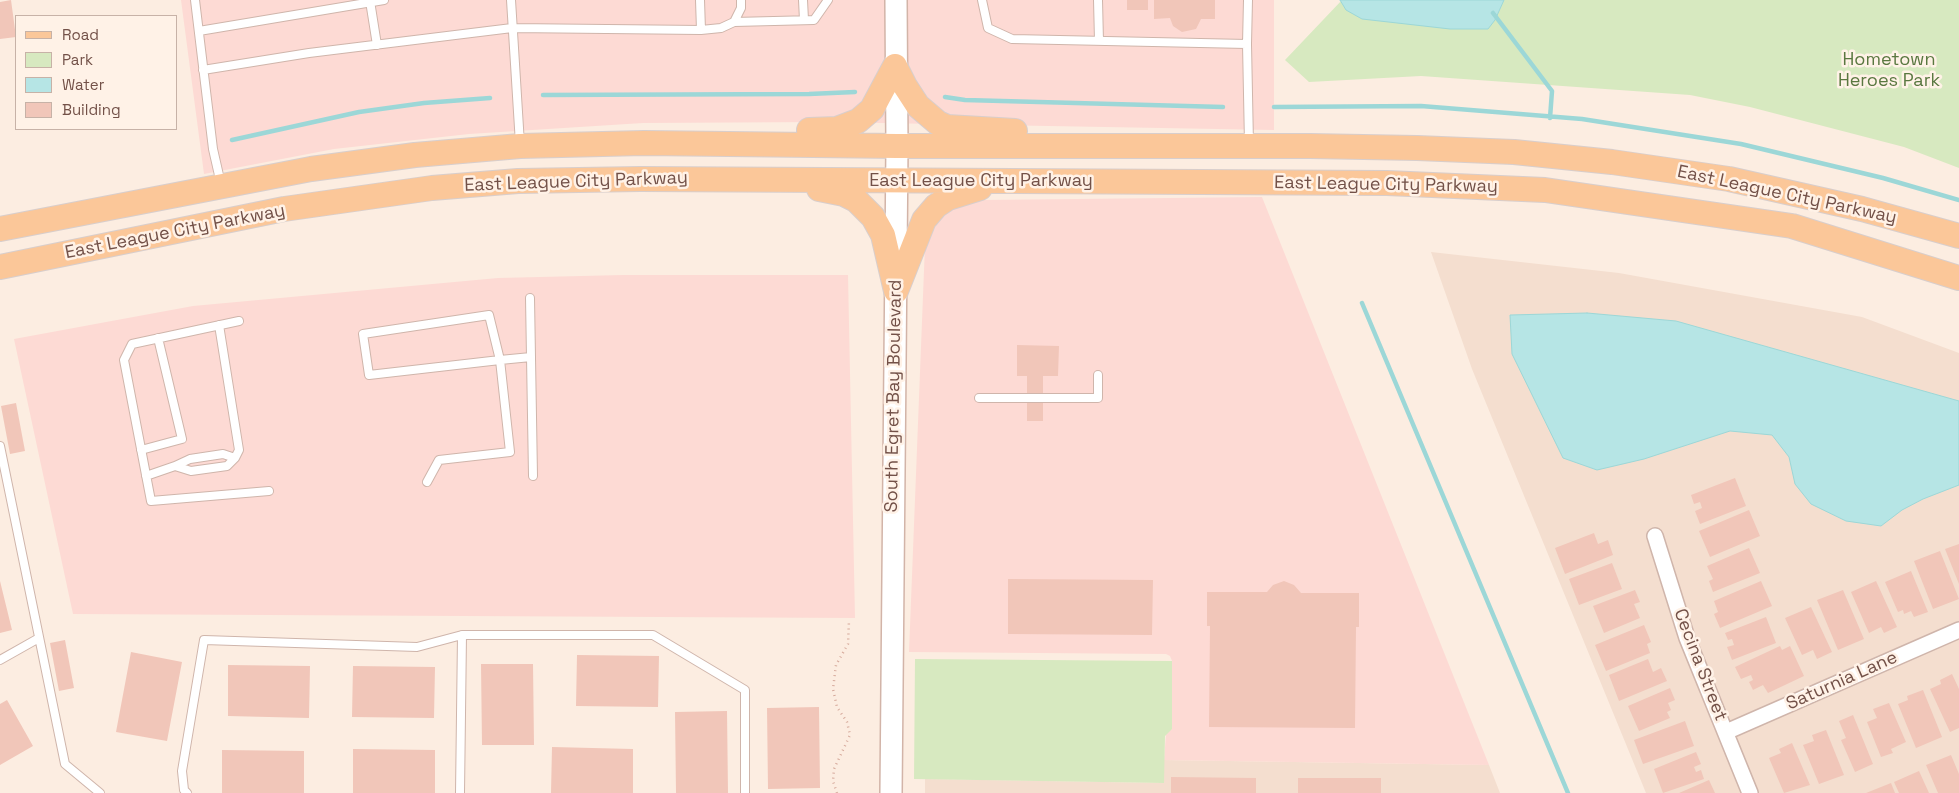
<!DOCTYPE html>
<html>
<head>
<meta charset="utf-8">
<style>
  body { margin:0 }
  #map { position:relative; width:1959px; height:793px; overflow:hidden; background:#fcede1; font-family:"Space Grotesk",sans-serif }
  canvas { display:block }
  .legend { position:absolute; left:15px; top:15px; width:162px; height:115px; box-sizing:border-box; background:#fff2e7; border:1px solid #c7b2a7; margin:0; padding:6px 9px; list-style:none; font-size:15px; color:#735148 }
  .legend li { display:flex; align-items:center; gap:10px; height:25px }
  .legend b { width:25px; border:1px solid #c7b2a7 }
</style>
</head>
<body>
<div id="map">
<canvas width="1959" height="793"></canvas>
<ul class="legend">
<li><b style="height:6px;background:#fbc799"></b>Road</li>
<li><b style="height:14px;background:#d7e9c0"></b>Park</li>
<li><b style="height:14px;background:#b6e5e5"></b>Water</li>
<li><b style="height:14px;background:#f1c6b9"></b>Building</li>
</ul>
</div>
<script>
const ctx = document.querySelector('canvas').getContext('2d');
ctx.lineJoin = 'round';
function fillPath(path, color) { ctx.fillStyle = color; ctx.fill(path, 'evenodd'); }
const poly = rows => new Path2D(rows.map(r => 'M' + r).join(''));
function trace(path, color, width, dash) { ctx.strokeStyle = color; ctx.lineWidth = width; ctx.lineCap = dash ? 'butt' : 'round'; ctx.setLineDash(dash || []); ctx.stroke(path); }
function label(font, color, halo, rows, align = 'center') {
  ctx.font = font + ' "Space Grotesk",sans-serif'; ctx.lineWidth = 5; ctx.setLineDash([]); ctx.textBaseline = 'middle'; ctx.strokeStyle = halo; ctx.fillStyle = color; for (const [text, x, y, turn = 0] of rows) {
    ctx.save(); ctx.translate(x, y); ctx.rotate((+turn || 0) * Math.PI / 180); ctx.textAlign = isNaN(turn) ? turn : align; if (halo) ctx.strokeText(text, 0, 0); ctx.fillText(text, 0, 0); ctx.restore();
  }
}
const residential = poly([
  [1431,252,1619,273,1862,317,1959,353,1959,793,1646,793,1472,369],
  [1164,760,1489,765,1500,793,925,793,925,779,1163,783]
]);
const commercial = poly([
  [181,0,1274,0,1274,130,823,122,643,123,469,134,334,149,204,174],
  [1262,197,1489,765,1164,760,1172,661,1170,656,1166,654,909,652,925,245,940,218,956,206,984,200],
  [623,275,848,275,855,618,73,614,14,339,193,306,498,278]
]);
const green = poly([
  [1342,0,1959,0,1959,168,1904,147,1750,107,1690,95,1421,76,1309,82,1285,60],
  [915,659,1172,661,1172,729,1165,736,1164,783,914,779]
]);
const water = poly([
  [1340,0,1504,0,1495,20,1488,29,1450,29,1362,19,1346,10,1340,0],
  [1587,313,1676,321,1959,401,1959,485,1923,499,1902,510,1881,526,1846,521,1811,504,1795,484,1789,457,1772,435,1730,431,1644,459,1597,470,1563,458,1512,354,1510,315,1587,313]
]);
const stream = poly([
  [1493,13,1552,91,1550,118],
  [543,95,809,94,855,92],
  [945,97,965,100,1223,107],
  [1274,107,1421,106,1582,119,1741,144,1883,178,1959,200],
  [232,140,359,112,424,103,490,98],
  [1362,303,1568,793]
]);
const building = poly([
  [11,0,16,37,0,39,0,2],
  [1127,0,1148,0,1148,10,1127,10],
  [1154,0,1215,0,1215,19,1201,19,1196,29,1182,32,1173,26,1170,18,1154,19],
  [1017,345,1059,346,1058,376,1043,376,1043,421,1027,421,1027,376,1017,376],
  [16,403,25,451,10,454,1,406],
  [1735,478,1746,506,1700,524,1695,511,1702,508,1700,502,1694,504,1691,495],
  [1749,510,1760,536,1710,557,1699,531],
  [1594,533,1598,544,1608,540,1613,555,1565,574,1555,548],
  [1959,544,1959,584,1945,549],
  [1749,548,1760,573,1713,592,1709,581,1713,579,1707,566],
  [1940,551,1959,599,1933,609,1914,561],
  [1612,563,1622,589,1579,605,1569,579],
  [1911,571,1928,612,1914,617,1911,611,1904,614,1903,610,1898,612,1885,582],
  [1008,579,1153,580,1152,635,1008,634],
  [0,581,12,630,0,633],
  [1284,581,1294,585,1301,593,1359,593,1359,627,1356,627,1355,728,1209,727,1210,626,1207,626,1207,592,1267,592,1273,585],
  [1761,581,1772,606,1720,628,1714,614,1718,612,1714,601],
  [1876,581,1897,627,1884,633,1881,627,1869,633,1851,592],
  [1635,590,1640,602,1634,604,1640,618,1604,633,1593,606],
  [1843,590,1864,639,1838,650,1817,600],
  [1811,607,1832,652,1817,659,1813,650,1802,655,1785,618],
  [1766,617,1776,643,1732,660,1727,647,1734,645,1732,639,1728,640,1725,633],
  [1644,625,1651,642,1647,644,1650,653,1606,671,1595,645],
  [65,640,74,688,59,691,50,643],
  [1780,646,1782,650,1790,646,1804,676,1768,693,1763,685,1753,690,1749,682,1753,680,1751,675,1741,679,1735,667],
  [131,652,182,662,167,741,116,732],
  [577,655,659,656,658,707,576,706],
  [1648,659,1653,672,1661,668,1667,681,1619,701,1609,675],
  [481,664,533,664,534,745,482,745],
  [228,665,310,666,309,718,228,716],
  [353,666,435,667,434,718,352,717],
  [1952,674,1959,689,1959,728,1950,732,1930,689,1941,684,1940,680],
  [1670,688,1675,700,1668,703,1671,710,1667,712,1670,718,1639,731,1628,706],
  [1923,690,1942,737,1916,748,1898,704,1908,700,1907,696],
  [7,700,33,746,0,765,0,704],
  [1889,703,1906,742,1891,749,1893,753,1881,757,1867,722,1877,718,1873,709],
  [819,707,820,788,768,789,767,708],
  [727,711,728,793,676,793,675,712],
  [1853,715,1873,764,1855,772,1841,740,1846,738,1839,721],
  [1685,721,1694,746,1643,764,1634,740],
  [1826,730,1844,775,1819,784,1803,745,1814,741,1812,735],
  [1792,743,1810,785,1784,793,1769,758,1781,753,1779,749],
  [552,747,633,749,633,793,551,793],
  [353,749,435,750,435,793,353,793],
  [222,750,304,751,304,793,222,793],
  [1696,752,1701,764,1694,767,1696,772,1701,770,1704,779,1663,793,1654,769],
  [1951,755,1959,774,1959,793,1938,793,1926,765],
  [1919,771,1929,793,1899,793,1894,782],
  [1171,777,1256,778,1256,793,1171,793],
  [1298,778,1381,778,1381,793,1298,793],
  [1709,780,1715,793,1679,793],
  [1891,783,1895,793,1866,793]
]);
const path = poly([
  [837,793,833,781,834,769,850,735,847,722,837,707,833,689,836,665,848,644,849,620]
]);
const lane = poly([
  [195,0,213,149,221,184],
  [511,0,520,144],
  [700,0,701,30],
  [803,0,804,20],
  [982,0,988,28,1012,39,1247,44,1249,144],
  [1098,0,1099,41],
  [370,1,377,45],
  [734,22,814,20,828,0],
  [199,31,384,0],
  [1247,44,1248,0],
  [203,70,309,53,512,28,701,30,721,28,734,22,741,8,741,0],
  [530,298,533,476],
  [239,321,132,344,124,360,151,501,269,491],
  [979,398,1098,398,1098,375],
  [0,446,65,764,100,793],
  [141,450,182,439,158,338],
  [175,466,190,459,223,454,235,458],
  [146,476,175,466,191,471,227,466,235,458,239,450,219,325],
  [427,482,439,460,510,452,500,360,489,315,363,334,369,375,500,360,531,357],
  [0,660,39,638],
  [187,793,184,790,182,771,204,640,417,647,462,635,653,635,745,690,745,793],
  [460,793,462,635]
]);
const street = poly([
  [1655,536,1687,638,1750,793],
  [1726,732,1959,630]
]);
const secondary = poly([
  [891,793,897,146,896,0]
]);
const primary = poly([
  [895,66,905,86,918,106,938,123,947,127,1015,131],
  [809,130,837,129,858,121,872,109,895,66],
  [819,189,844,194,856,200,873,217,883,235,896,291],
  [0,229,311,169,415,155,520,146,644,143,897,146,1310,146,1417,148,1514,152,1612,162,1729,179,1862,209,1959,236],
  [0,267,284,209,432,188,518,181,640,179,1387,183,1545,190,1792,226,1959,278],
  [896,291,924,220,936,206,948,198,980,188]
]);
const parkNames = [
  ["Hometown",1889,60],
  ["Heroes Park",1889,81]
];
const streetNames = [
  ["East League City Parkway",981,181],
  ["East League City Parkway",576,182,-2],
  ["East League City Parkway",1386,185,1],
  ["East League City Parkway",1787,195,12],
  ["East League City Parkway",175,232,-11],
  ["South Egret Bay Boulevard",894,396,-89],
  ["Cecina Street",1700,665,69],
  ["Saturnia Lane",1842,681,-24]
];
fillPath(residential, '#f4decf');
fillPath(commercial, '#fddad4');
fillPath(green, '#d7e9c0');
fillPath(water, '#b6e5e5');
trace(water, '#9cd7d7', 1);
trace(stream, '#9cd7d7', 4.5);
fillPath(building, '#f1c6b9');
trace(lane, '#cfb5ab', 10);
trace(street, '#cfb5ab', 18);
trace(secondary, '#d2b4a8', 24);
trace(primary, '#d8cecc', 26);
trace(path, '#d6aa9c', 2.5, [1, 4]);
trace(lane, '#fff', 8);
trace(street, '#fff', 15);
trace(secondary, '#fff', 21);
trace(primary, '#fbc799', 24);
label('18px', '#5a7840', '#fff2e7', parkNames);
label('18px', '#735148', '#fff2e7', streetNames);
</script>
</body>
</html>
